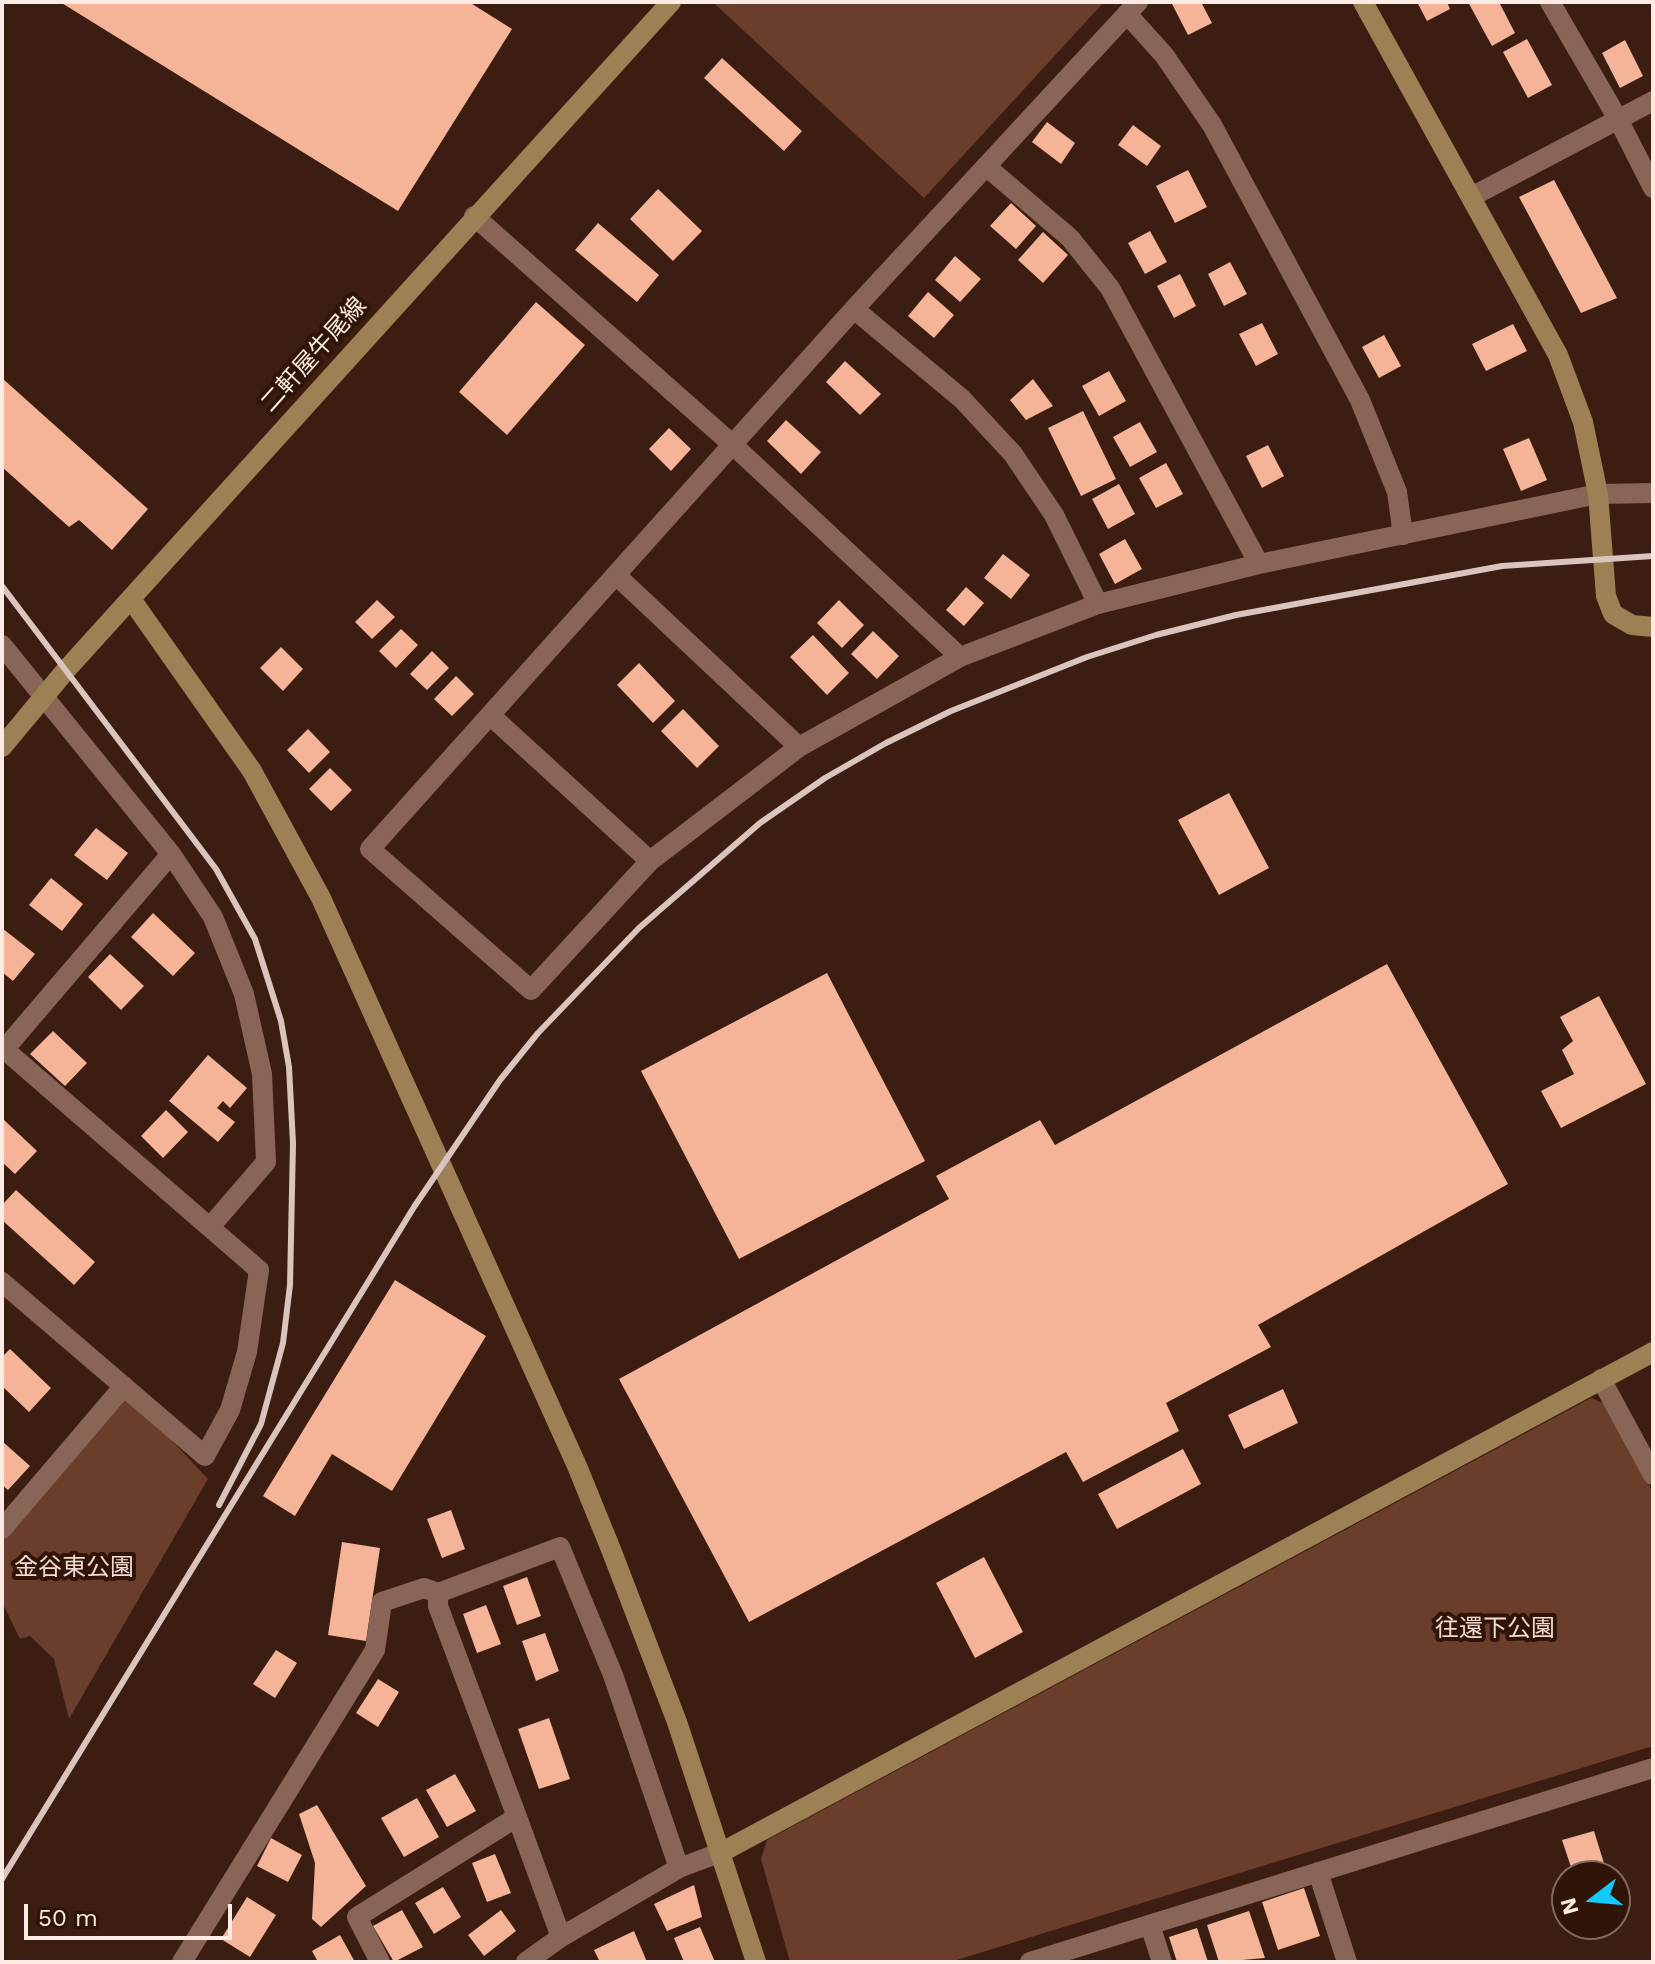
<!DOCTYPE html>
<html>
<head>
<meta charset="utf-8">
<style>
  body { margin:0 }
  #map { position:relative; width:1655px; height:1964px; overflow:hidden; background:#3b1d11; font-family:"Work Sans",sans-serif }
  canvas { display:block }
  .frame { position:absolute; inset:0; border:4px solid #fcebe4; pointer-events:none }
  .north { position:absolute; left:1551px; top:1860px; width:80px; height:80px; box-sizing:border-box; background:#301407; border:2px solid #826a5f; border-radius:50%; rotate:254deg; font-size:22px; font-weight:700; line-height:32px; text-align:center; color:#fcebe4 }
  .north::after { content:''; display:block; margin:auto; width:28px; height:36px; background:#11cafb; clip-path:polygon(50% 0,100% 100%,50% 72%,0 100%) }
  .scale { position:absolute; left:24px; top:1904px; width:208px; height:36px; box-sizing:border-box; border:4px solid #fcebe4; border-top:0; padding-left:10px; font-size:24px; line-height:28px; white-space:nowrap; color:#fcebe4; -webkit-text-stroke:6px #301407; paint-order:stroke }
</style>
</head>
<body>
<div id="map">
<canvas width="1655" height="1964"></canvas>
<div class="frame"></div>
<div class="north">N</div>
<div class="scale">50 m</div>
</div>
<script>
const ctx = document.querySelector('canvas').getContext('2d');
ctx.lineJoin = 'round';
function fillPath(path, color) { ctx.fillStyle = color; ctx.fill(path, 'evenodd'); }
const poly = rows => new Path2D(rows.map(r => 'M' + r).join(''));
function trace(path, color, width, dash) { ctx.strokeStyle = color; ctx.lineWidth = width; ctx.lineCap = dash ? 'butt' : 'round'; ctx.setLineDash(dash || []); ctx.stroke(path); }
function label(font, color, halo, rows, align = 'center') {
  ctx.font = font + ' "Work Sans","Noto Sans JP",sans-serif'; ctx.lineWidth = 8; ctx.setLineDash([]); ctx.textBaseline = 'middle'; ctx.strokeStyle = halo; ctx.fillStyle = color; for (const [text, x, y, turn = 0] of rows) {
    ctx.save(); ctx.translate(x, y); ctx.rotate((+turn || 0) * Math.PI / 180); ctx.textAlign = isNaN(turn) ? turn : align; if (halo) ctx.strokeText(text, 0, 0); ctx.fillText(text, 0, 0); ctx.restore();
  }
}
const green = poly([
  [719,2,1104,2,924,198,716,5],
  [1591,1398,1608,1405,1653,1493,1653,1746,950,1962,790,1962,761,1859,767,1840],
  [122,1400,135,1401,208,1479,69,1719,54,1659,30,1636,20,1639,2,1602,2,1541]
]);
const building = poly([
  [60,2,469,2,512,29,398,211],
  [1171,2,1201,2,1212,23,1188,35],
  [1417,2,1447,2,1450,9,1427,21],
  [1468,2,1499,2,1515,33,1492,46],
  [1527,39,1552,85,1528,98,1503,52],
  [1625,40,1643,76,1620,88,1602,53],
  [722,58,802,131,784,151,704,78],
  [1047,122,1075,143,1061,164,1032,142],
  [1133,125,1161,146,1147,166,1118,145],
  [1188,170,1207,207,1175,223,1156,186],
  [1554,180,1617,298,1581,313,1519,197],
  [658,189,702,231,673,261,630,219],
  [1011,203,1036,226,1016,249,990,226],
  [598,223,659,275,637,302,575,250],
  [1150,231,1167,262,1145,274,1128,243],
  [1043,232,1068,255,1043,283,1018,260],
  [955,256,981,279,960,302,935,280],
  [1230,262,1247,294,1224,306,1208,274],
  [1180,274,1196,306,1174,318,1157,286],
  [928,292,954,315,934,338,908,316],
  [536,302,585,345,507,435,459,392],
  [1262,323,1278,354,1256,366,1239,334],
  [1513,324,1527,351,1486,371,1472,344],
  [1384,335,1401,366,1379,378,1362,347],
  [845,361,881,394,860,415,826,382],
  [1109,371,1126,401,1099,416,1082,386],
  [2,378,148,509,112,550,79,520,69,527,2,467],
  [1033,379,1053,406,1026,420,1010,400],
  [1083,411,1116,479,1081,496,1048,428],
  [786,420,821,452,801,474,767,441],
  [1140,422,1157,452,1130,467,1113,437],
  [669,428,691,449,671,471,649,449],
  [1529,438,1547,480,1521,491,1503,449],
  [1268,445,1284,476,1262,488,1246,456],
  [1166,463,1183,494,1156,508,1139,478],
  [1119,484,1135,514,1108,529,1092,499],
  [1125,539,1142,569,1115,584,1099,554],
  [1003,554,1030,575,1011,599,984,578],
  [966,587,984,603,964,626,946,610],
  [377,600,395,617,372,639,355,622],
  [839,600,864,625,842,648,817,623],
  [401,629,418,645,396,668,379,651],
  [873,631,899,656,877,679,851,654],
  [813,635,849,673,827,695,790,657],
  [281,647,303,669,283,691,260,668],
  [432,651,449,668,427,690,410,674],
  [639,663,675,701,653,723,617,685],
  [456,676,474,694,452,716,434,699],
  [683,709,719,746,697,768,661,731],
  [308,729,330,752,309,773,287,750],
  [330,768,352,790,331,811,309,789],
  [1229,793,1269,868,1219,895,1178,820],
  [96,828,128,853,107,880,74,855],
  [51,878,83,904,62,931,29,905],
  [153,913,195,953,173,976,131,937],
  [2,928,35,954,13,981,2,972],
  [110,954,144,986,121,1010,88,977],
  [1387,964,1508,1184,1258,1325,1271,1347,1166,1403,1179,1431,1083,1482,1066,1452,749,1622,619,1379,949,1199,936,1176,1040,1120,1055,1145],
  [827,973,925,1161,739,1259,641,1071],
  [1599,996,1646,1084,1561,1128,1541,1091,1574,1074,1562,1050,1573,1041,1560,1017],
  [53,1031,87,1063,65,1086,30,1054],
  [208,1055,247,1088,230,1108,223,1101,217,1108,235,1122,218,1142,169,1101],
  [166,1110,188,1132,163,1158,141,1136],
  [2,1118,37,1151,15,1174,2,1162],
  [16,1190,95,1262,74,1285,2,1220,2,1205],
  [395,1280,486,1336,392,1491,332,1454,295,1516,263,1496],
  [10,1349,51,1388,29,1412,2,1386,2,1357],
  [1283,1389,1298,1423,1244,1449,1228,1415],
  [2,1441,30,1466,8,1490,2,1485],
  [1183,1449,1201,1484,1117,1529,1098,1494],
  [451,1510,465,1549,442,1558,427,1519],
  [342,1542,380,1548,366,1641,328,1635],
  [984,1557,1023,1632,975,1658,936,1583],
  [527,1577,541,1616,517,1625,503,1586],
  [486,1605,501,1644,477,1653,463,1614],
  [545,1633,559,1671,536,1681,522,1641],
  [276,1650,297,1663,275,1698,253,1684],
  [378,1679,399,1692,378,1727,356,1713],
  [549,1718,570,1779,539,1789,518,1729],
  [455,1774,476,1811,447,1827,426,1790],
  [417,1798,439,1837,404,1857,381,1818],
  [317,1805,366,1886,321,1927,312,1919,315,1863,299,1814],
  [1594,1831,1608,1876,1574,1876,1562,1840],
  [271,1838,302,1855,288,1882,257,1866],
  [495,1854,511,1893,487,1902,472,1863],
  [694,1885,702,1917,667,1931,654,1904],
  [443,1887,461,1917,434,1934,415,1903],
  [1304,1888,1320,1936,1278,1950,1262,1902],
  [247,1897,276,1915,250,1957,221,1939],
  [402,1910,423,1947,394,1962,373,1926],
  [501,1910,516,1931,484,1956,468,1935],
  [1249,1911,1265,1958,1219,1962,1207,1925],
  [700,1927,715,1962,684,1962,674,1938],
  [1197,1928,1208,1962,1177,1962,1169,1937],
  [634,1931,647,1962,600,1962,594,1950],
  [340,1935,355,1962,318,1962,312,1951]
]);
const street = poly([
  [1138,2,854,309,370,849,531,990,650,861,799,747,960,657,1098,604,1259,564,1598,494,1653,493],
  [1550,2,1618,119,1653,188],
  [1127,14,1164,55,1212,125,1360,400,1397,492,1403,535],
  [987,167,1070,238,1110,288,1259,564],
  [1473,196,1653,101],
  [474,216,733,445,960,657],
  [854,309,962,399,1013,454,1054,515,1098,604],
  [616,575,799,747],
  [2,645,171,854,213,917,244,994,262,1074,266,1162,210,1227],
  [490,715,650,861],
  [2,1052,171,854],
  [2,1282,205,1456,230,1410,247,1352,259,1270,4,1049],
  [1601,1379,1653,1475],
  [2,1529,124,1386],
  [517,1817,438,1606,438,1593,560,1547,613,1675,679,1868],
  [1318,1872,1347,1962],
  [1150,1925,1162,1962],
  [182,1962,375,1650,382,1602,424,1588,438,1593],
  [380,1962,357,1917,517,1817,561,1937],
  [526,1962,561,1937,679,1868,722,1852],
  [1030,1962,1653,1768]
]);
const secondary = poly([
  [1363,2,1558,355,1583,422,1598,494,1606,596,1613,614,1632,625,1653,627],
  [131,599,252,771,321,898,577,1466,612,1552,677,1722,756,1962],
  [2,747,66,670,671,2],
  [722,1852,1653,1352]
]);
const rail = poly([
  [2,586,216,869,255,939,281,1021,289,1067,293,1143,290,1285,283,1343,261,1424,219,1505],
  [2,1879,414,1207,500,1080,538,1033,639,928,760,823,825,778,886,743,951,711,1087,657,1156,635,1236,615,1502,566,1653,556]
]);
const streetNames = [
  ["二軒屋牛尾線",314,355,-48]
];
const parkNames = [
  ["金谷東公園",74,1568],
  ["往還下公園",1495,1629]
];
fillPath(green, '#6a3e2a');
fillPath(building, '#f5b398');
trace(street, '#896557', 20);
trace(secondary, '#9d8154', 20);
trace(rail, '#d9c5bd', 6);
label('24px', '#fcebe4', '#301407', streetNames);
label('24px', '#f0dad1', '#301407', parkNames);
</script>
</body>
</html>
